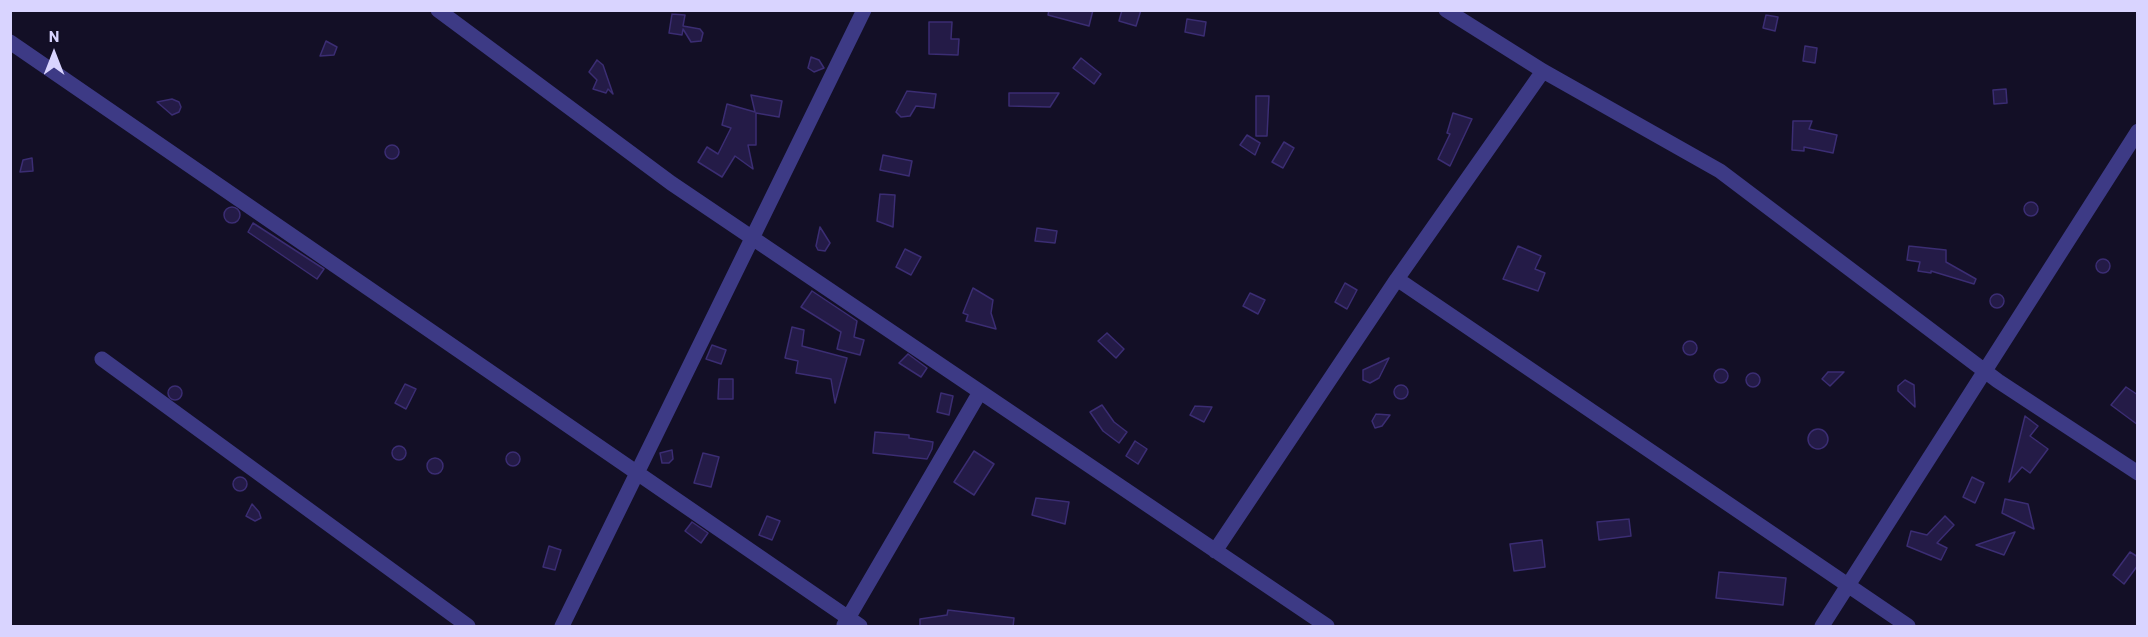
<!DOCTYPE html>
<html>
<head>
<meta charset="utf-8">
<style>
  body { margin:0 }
  #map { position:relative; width:2148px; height:637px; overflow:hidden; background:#130f26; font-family:Barlow,sans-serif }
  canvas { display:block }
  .frame { position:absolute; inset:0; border:12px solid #d9d4ff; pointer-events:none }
  .north { position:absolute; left:24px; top:24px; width:60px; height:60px; -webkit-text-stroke:4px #130f26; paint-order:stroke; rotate:0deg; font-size:16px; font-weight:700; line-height:24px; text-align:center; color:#d9d4ff }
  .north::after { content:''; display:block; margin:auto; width:21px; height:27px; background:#d9d4ff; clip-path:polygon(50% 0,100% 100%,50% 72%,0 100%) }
</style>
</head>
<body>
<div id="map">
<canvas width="2148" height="637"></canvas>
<div class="frame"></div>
<div class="north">N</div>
</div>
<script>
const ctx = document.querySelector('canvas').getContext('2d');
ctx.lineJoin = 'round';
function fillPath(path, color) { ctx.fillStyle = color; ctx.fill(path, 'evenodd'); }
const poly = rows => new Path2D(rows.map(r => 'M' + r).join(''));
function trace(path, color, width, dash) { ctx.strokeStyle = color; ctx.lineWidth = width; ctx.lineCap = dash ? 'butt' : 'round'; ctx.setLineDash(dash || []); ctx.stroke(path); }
const building = poly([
  [1049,10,1093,10,1089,26,1048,15,1049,10],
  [1122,10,1141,10,1136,26,1119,21,1122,10],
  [672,14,685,15,683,26,700,29,703,33,701,41,691,42,683,29,682,35,669,33,672,14],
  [1766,15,1778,17,1775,31,1763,28,1766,15],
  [1187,19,1206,22,1204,36,1185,32,1187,19],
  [929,22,952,22,951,39,959,39,958,55,929,54,929,22],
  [326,41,337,47,334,55,320,56,326,41],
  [1805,46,1817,48,1815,63,1803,61,1805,46],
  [811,57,819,60,824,68,814,72,808,68,811,57],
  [1081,58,1101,74,1094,84,1073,68,1081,58],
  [597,60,603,65,613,94,608,89,606,93,593,89,597,80,589,72,597,60],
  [2006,89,2007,103,1994,104,1993,90,2006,89],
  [907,91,936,94,934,108,916,106,910,116,901,117,896,112,907,91],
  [1009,93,1059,93,1050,107,1009,106,1009,93],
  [751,95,782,101,779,117,756,113,756,145,748,145,753,169,735,156,722,177,698,162,707,147,718,154,731,128,722,125,727,104,755,112,751,95],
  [1256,96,1269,96,1267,136,1256,136,1256,96],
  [172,99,179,102,181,107,179,112,172,115,157,102,172,99],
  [1453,113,1472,119,1450,166,1438,159,1450,134,1447,133,1453,113],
  [1793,121,1812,121,1809,129,1837,135,1833,153,1804,147,1804,151,1792,150,1793,121],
  [1247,135,1260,143,1255,155,1240,145,1247,135],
  [1284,142,1294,148,1283,168,1272,162,1284,142],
  '385 152a7 7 0 1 1 14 0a7 7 0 1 1-14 0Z',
  [883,155,912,161,909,176,880,170,883,155],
  [32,158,33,171,20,172,23,160,32,158],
  [880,194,895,195,893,227,877,221,880,194],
  '2024 209a7 7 0 1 1 14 0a7 7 0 1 1-14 0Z',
  '224 215a8 8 0 1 1 16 0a8 8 0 1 1-16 0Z',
  [253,223,324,269,317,279,248,232,253,223],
  [820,227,830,243,825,251,818,250,816,246,820,227],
  [1037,228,1057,231,1055,243,1035,241,1037,228],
  [1518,246,1541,256,1535,269,1545,273,1538,291,1503,279,1518,246],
  [1909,246,1946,250,1946,262,1976,279,1974,284,1931,271,1931,273,1918,271,1920,262,1907,260,1909,246],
  [905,249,921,257,911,275,896,267,905,249],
  '2096 266a7 7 0 1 1 14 0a7 7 0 1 1-14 0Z',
  [1345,283,1357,290,1347,309,1335,302,1345,283],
  [973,288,993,300,991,313,996,329,966,321,968,315,963,313,973,288],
  [812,291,857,321,854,337,864,340,860,355,837,349,841,332,801,307,812,291],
  [1250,293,1265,300,1258,314,1243,306,1250,293],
  '1990 301a7 7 0 1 1 14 0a7 7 0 1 1-14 0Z',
  [792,327,804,330,802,346,847,358,835,403,831,379,796,373,798,361,785,358,792,327],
  [1107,333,1124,349,1116,358,1098,341,1107,333],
  '1683 348a7 7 0 1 1 14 0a7 7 0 1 1-14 0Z',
  [712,345,726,350,721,364,706,359,712,345],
  [908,354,927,368,921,377,899,363,908,354],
  [1389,358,1379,378,1370,383,1363,380,1363,370,1389,358],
  '1714 376a7 7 0 1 1 14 0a7 7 0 1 1-14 0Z',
  [1828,372,1844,372,1830,386,1822,379,1828,372],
  '1746 380a7 7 0 1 1 14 0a7 7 0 1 1-14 0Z',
  [719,379,733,379,733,399,718,399,719,379],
  [1905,380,1914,385,1915,407,1898,391,1898,386,1905,380],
  [405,384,416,389,406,409,395,403,405,384],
  '1394 392a7 7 0 1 1 14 0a7 7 0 1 1-14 0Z',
  '168 393a7 7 0 1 1 14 0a7 7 0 1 1-14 0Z',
  [2126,387,2138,395,2138,425,2111,405,2126,387],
  [941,393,953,396,949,415,937,412,941,393],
  [1102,405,1114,422,1127,432,1119,443,1103,431,1090,412,1102,405],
  [1195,406,1212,407,1204,422,1190,415,1195,406],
  [1376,414,1390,415,1382,426,1375,428,1372,421,1376,414],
  [2025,416,2038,426,2030,436,2048,449,2030,473,2022,467,2009,482,2025,416],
  '1808 439a10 10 0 1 1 20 0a10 10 0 1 1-20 0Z',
  [875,432,909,435,909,438,933,442,932,449,927,459,873,453,875,432],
  [1135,441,1147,449,1138,464,1126,456,1135,441],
  '392 453a7 7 0 1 1 14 0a7 7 0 1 1-14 0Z',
  [672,450,673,459,669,463,662,463,660,453,672,450],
  [974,451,994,464,974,495,954,482,974,451],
  '506 459a7 7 0 1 1 14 0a7 7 0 1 1-14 0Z',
  [703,453,719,457,711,487,694,483,703,453],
  '427 466a8 8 0 1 1 16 0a8 8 0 1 1-16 0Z',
  [1972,477,1984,483,1975,503,1963,497,1972,477],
  '233 484a7 7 0 1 1 14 0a7 7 0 1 1-14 0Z',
  [1036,498,1069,502,1065,524,1032,515,1036,498],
  [2005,499,2028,504,2034,529,2002,513,2005,499],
  [252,504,259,512,261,518,255,521,246,516,252,504],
  [767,516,780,521,772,540,759,535,767,516],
  [1945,516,1954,525,1937,543,1947,548,1941,560,1907,546,1911,531,1927,535,1945,516],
  [1629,519,1631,536,1599,540,1597,522,1629,519],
  [692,522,708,533,701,543,685,531,692,522],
  [2015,532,2004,555,1976,545,2015,532],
  [1542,540,1545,567,1514,571,1510,544,1542,540],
  [549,546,561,550,555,570,543,567,549,546],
  [2130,552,2138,557,2138,565,2124,584,2113,575,2130,552],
  [1719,572,1786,578,1783,605,1716,598,1719,572],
  [948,610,1014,618,1013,627,920,627,920,619,947,615,948,610]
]);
const minor = poly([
  [438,10,671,183,1327,626],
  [1446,10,1543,71,1720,171,1998,381,2138,473],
  [10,42,860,626],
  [1397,279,1908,626],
  [102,359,468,626],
  [1215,551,1397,279,1543,71],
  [844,625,980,392],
  [562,626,864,10],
  [1822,626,2138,131]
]);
fillPath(building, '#241b47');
trace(building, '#3b2d73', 1.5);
trace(minor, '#3d3a85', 15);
</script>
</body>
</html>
